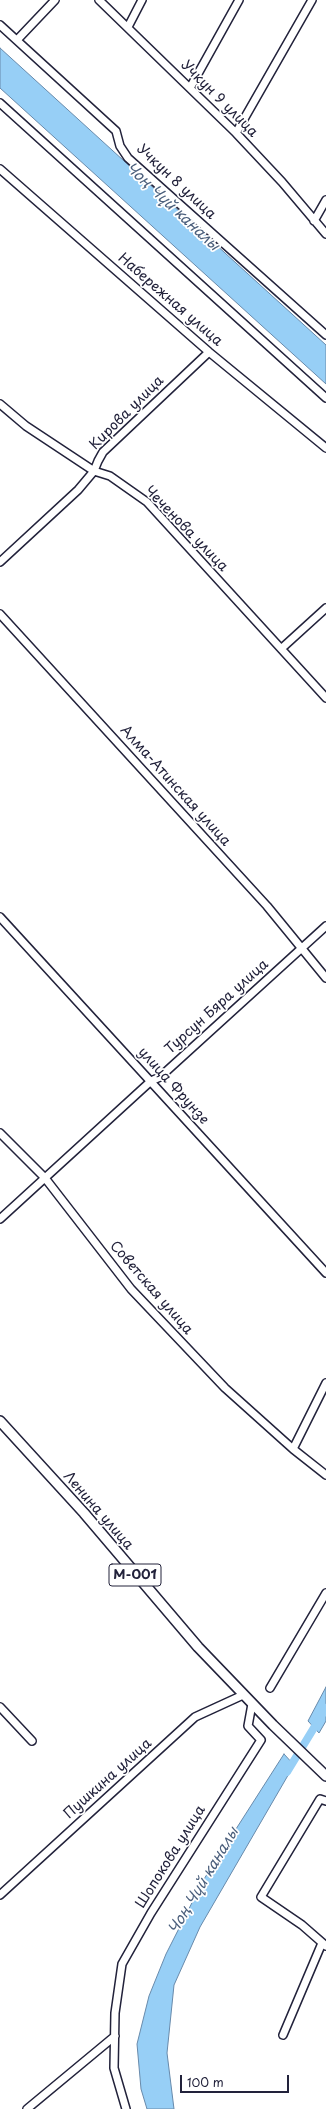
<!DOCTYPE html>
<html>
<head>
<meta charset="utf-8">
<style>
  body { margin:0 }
  #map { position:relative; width:326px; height:2109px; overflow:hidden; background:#fff; font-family:"Playpen Sans",sans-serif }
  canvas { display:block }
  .scale { position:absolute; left:180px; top:2075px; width:109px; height:18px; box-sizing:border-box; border:2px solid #22223b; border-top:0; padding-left:5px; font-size:12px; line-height:14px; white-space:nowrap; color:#22223b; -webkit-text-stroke:3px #fff; paint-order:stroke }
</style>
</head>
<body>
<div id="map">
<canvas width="326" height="2109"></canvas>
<div class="scale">100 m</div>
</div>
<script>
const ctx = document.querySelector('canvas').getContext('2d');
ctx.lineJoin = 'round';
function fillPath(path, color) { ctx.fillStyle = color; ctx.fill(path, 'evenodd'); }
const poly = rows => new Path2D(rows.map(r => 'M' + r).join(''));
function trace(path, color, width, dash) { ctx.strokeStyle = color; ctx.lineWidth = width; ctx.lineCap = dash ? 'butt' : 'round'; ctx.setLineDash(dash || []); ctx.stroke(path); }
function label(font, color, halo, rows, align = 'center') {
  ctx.font = font + ' "Playpen Sans",sans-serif'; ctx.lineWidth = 3.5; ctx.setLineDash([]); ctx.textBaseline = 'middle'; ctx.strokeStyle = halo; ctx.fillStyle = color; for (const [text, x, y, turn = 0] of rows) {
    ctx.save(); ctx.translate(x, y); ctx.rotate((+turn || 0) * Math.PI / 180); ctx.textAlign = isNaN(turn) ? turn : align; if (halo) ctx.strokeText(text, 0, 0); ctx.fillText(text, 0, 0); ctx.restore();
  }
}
const water = poly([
  [0,48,326,345,326,384,0,88,0,48],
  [326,1687,326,1721,319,1733,308,1721,326,1687],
  [284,1754,294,1765,200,1927,174,1985,167,2053,174,2109,147,2109,141,2089,137,2044,149,1996,166,1954,204,1879,284,1754]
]);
const canal = poly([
  [287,1772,326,1708]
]);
const minor = poly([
  [99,0,236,133,282,182,326,234],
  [0,25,116,131,120,146,128,158,326,335],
  [128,27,142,0],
  [17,40,55,0],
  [190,88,239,0],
  [0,103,326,398],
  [236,133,312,0],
  [0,169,209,352,326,448],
  [314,221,326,200],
  [0,404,26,426,94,471,110,476,147,502,326,698],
  [0,562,78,490,94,471,98,461,103,452,209,352],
  [0,614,267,906,326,978],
  [282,648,326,608],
  [0,917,326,1273],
  [0,1133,45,1178,131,1289,225,1388,293,1449],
  [0,1219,151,1081,160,1077,326,926],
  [326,1383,293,1449,326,1475],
  [270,1688,326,1593],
  [0,1707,32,1741],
  [326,1801,320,1799,261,1897,302,1925,326,1946],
  [0,1895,195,1717,243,1695],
  [283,2035,322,1943],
  [27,2109,115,2036],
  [126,2109,114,2068,115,2013,122,1964,151,1913,261,1740,248,1726,252,1704]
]);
const major = poly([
  [0,1421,84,1513,198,1647,273,1725,326,1776]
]);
const shields = [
  [135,1575,52]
];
const shieldNames = [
  ["М-001",135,1575]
];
const streetNames = [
  ["Учкун 9 улица",219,99,45],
  ["Учкун 8 улица",176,182,43],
  ["Набережная улица",170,300,41],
  ["Кирова улица",127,413,-45],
  ["Чеченова улица",186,529,46],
  ["Алма-Атинская улица",175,786,48],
  ["Турсун Бяра улица",217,1007,-42],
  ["улица Фрунзе",173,1086,48],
  ["Советская улица",151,1288,49],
  ["Ленина улица",98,1511,49],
  ["Пушкина улица",108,1779,-42],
  ["Шопокова улица",171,1857,-58]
];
const waterNames = [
  ["Чоң Чүй каналы",172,207,43],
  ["Чоң Чүй каналы",204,1881,-59]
];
fillPath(water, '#97cff6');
trace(water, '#688aab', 1);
trace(canal, '#97cff6', 8);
trace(minor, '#22223b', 10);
trace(major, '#22223b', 12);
trace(minor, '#fff', 7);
trace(major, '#fff', 9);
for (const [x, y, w] of shields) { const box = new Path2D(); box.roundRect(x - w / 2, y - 11, w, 22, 3); ctx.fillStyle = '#fff'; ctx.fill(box); trace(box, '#22223b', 1); }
label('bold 13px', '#22223b', null, shieldNames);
label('14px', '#22223b', '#fff', streetNames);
label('italic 15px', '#4b5f7c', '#fff', waterNames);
</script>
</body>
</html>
